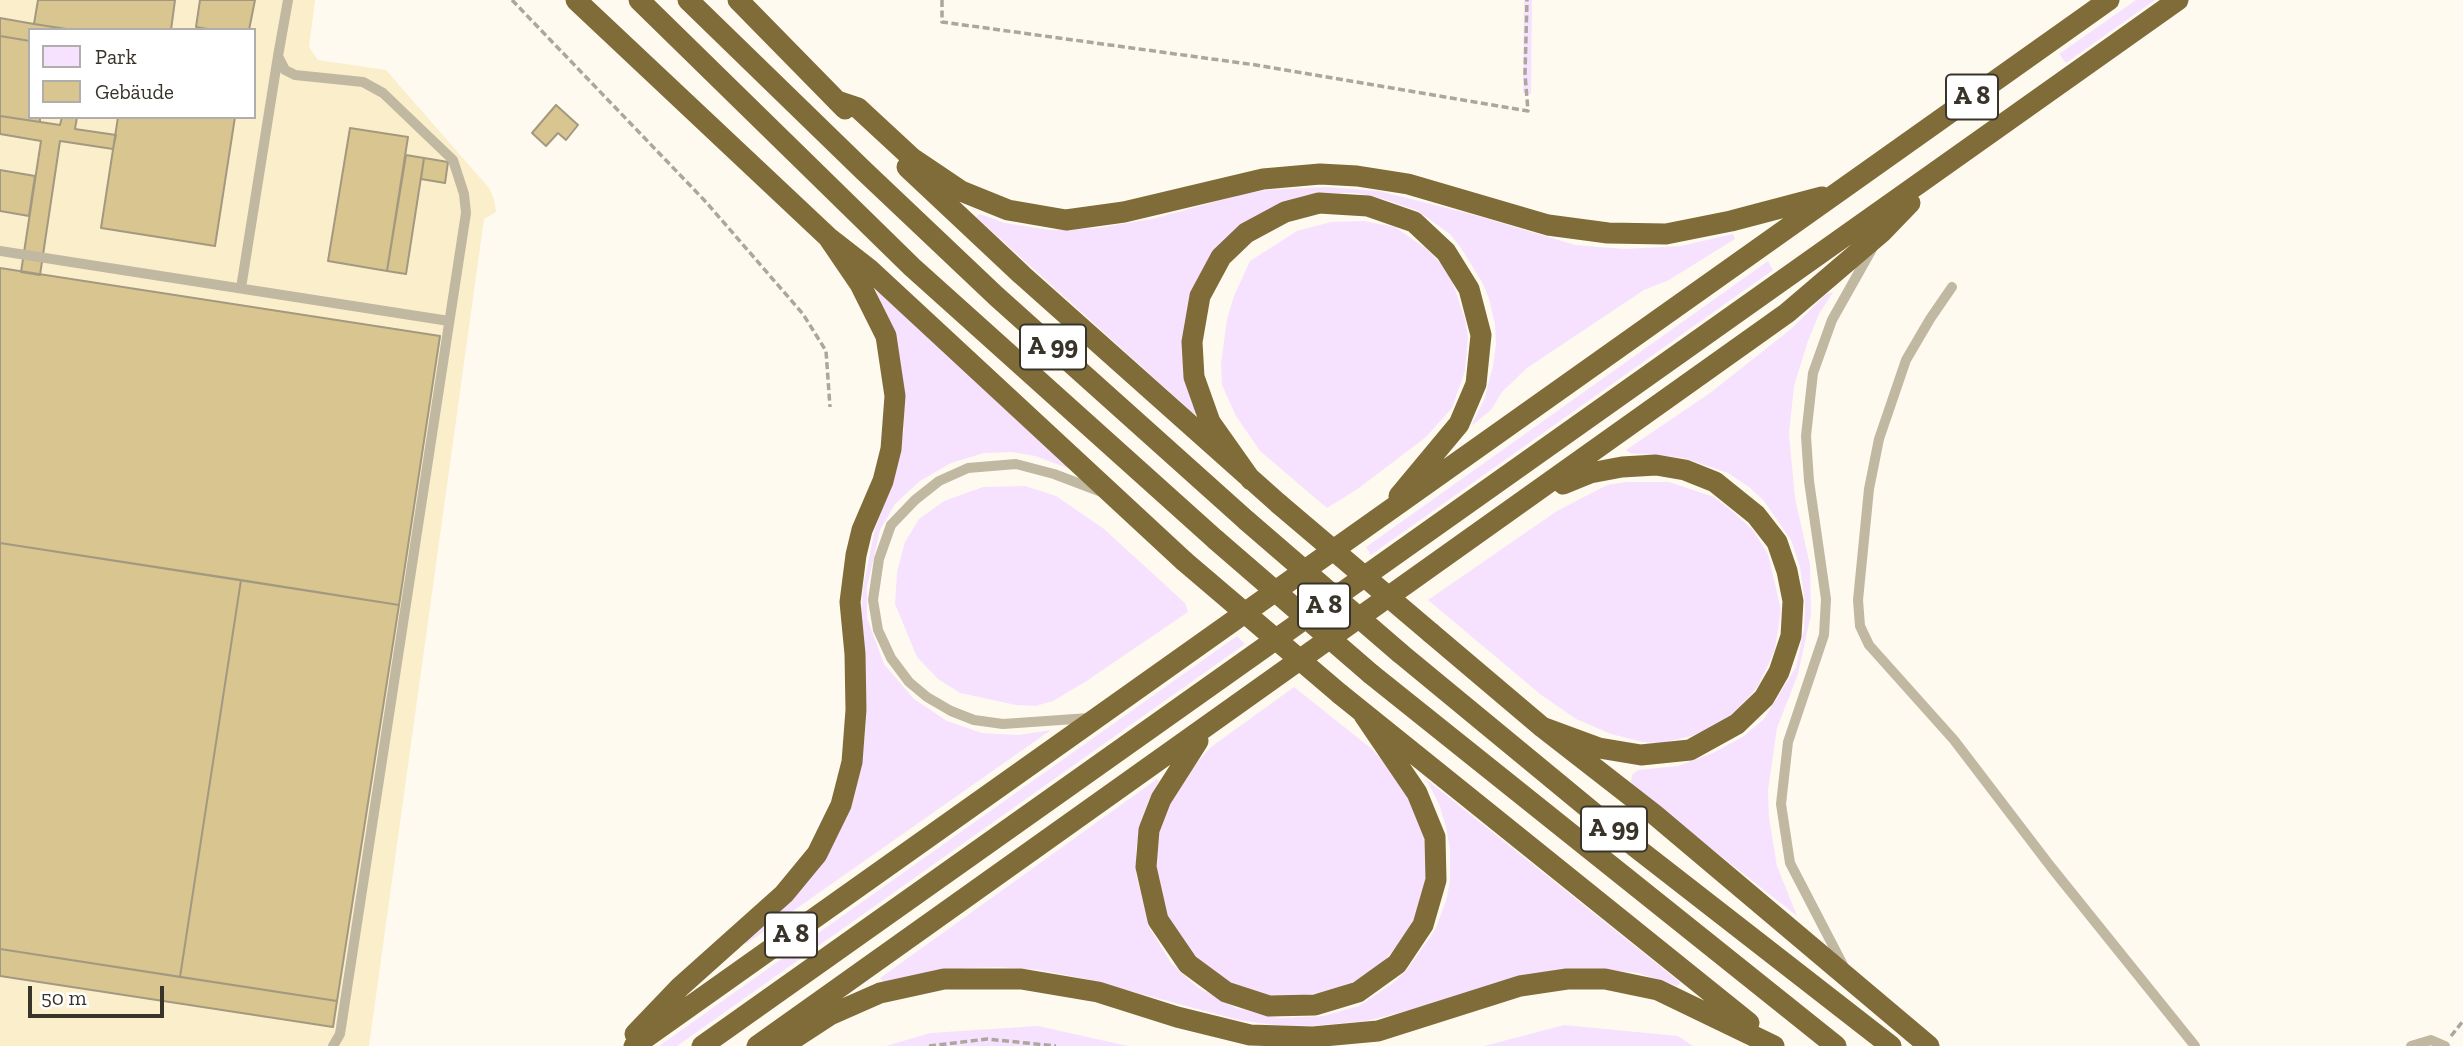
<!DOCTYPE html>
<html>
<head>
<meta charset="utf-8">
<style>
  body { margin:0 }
  #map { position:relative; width:2463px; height:1046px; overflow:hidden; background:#fefaf0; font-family:"Zilla Slab",serif }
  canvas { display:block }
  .legend { position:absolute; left:28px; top:28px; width:228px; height:91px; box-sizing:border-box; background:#fff; border:2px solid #afaeaa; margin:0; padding:9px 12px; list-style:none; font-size:21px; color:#38342a }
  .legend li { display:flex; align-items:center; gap:14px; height:35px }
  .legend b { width:35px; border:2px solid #afaeaa }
  .scale { position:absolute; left:28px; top:986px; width:136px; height:32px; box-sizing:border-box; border:4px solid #38342a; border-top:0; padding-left:9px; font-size:21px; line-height:24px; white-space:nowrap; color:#38342a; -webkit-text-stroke:5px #fff; paint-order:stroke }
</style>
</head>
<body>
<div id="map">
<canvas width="2463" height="1046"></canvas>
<ul class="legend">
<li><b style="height:19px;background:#f6e2fe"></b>Park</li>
<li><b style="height:19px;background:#d9c58f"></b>Gebäude</li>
</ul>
<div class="scale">50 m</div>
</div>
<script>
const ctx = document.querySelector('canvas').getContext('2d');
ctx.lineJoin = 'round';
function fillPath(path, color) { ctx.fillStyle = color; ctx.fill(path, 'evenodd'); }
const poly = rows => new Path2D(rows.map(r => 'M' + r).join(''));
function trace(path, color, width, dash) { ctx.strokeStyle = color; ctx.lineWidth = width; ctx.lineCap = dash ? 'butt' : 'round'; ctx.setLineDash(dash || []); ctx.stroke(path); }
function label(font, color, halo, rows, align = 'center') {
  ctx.font = font + ' "Zilla Slab",serif'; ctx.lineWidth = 5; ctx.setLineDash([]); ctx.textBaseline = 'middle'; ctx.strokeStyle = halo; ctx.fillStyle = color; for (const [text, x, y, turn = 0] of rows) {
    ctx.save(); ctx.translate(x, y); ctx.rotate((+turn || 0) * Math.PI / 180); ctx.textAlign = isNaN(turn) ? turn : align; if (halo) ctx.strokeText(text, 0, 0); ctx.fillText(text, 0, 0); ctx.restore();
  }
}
const built = poly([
  [0,0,315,0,309,47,318,60,386,70,489,188,494,199,496,212,484,219,369,1046,0,1046],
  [30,30,254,30,254,117,30,117]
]);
const green = poly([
  [1524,0,1532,0,1531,94,1523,93],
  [2136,0,2155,0,2066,63,2059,54],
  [1326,187,1379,191,1471,214,1575,245,1624,249,1681,246,1733,234,1735,239,1669,280,1644,290,1527,368,1502,392,1491,410,1471,426,1484,400,1493,366,1496,344,1495,324,1489,299,1482,282,1461,248,1450,234,1416,210,1380,198,1355,193,1326,193,1303,196,1283,203,1246,223,1213,257,1186,378,1191,400,1197,413,1195,415,976,217,980,214,1005,223,1050,230,1098,228,1152,219,1244,194,1267,190],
  [1364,221,1395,227,1427,249,1449,272,1465,319,1468,337,1465,371,1452,408,1426,437,1359,488,1327,508,1260,451,1236,416,1222,385,1221,364,1227,319,1234,296,1250,261,1297,231,1331,222],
  [1768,261,1773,270,1371,555,1366,547],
  [874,286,1073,470,1035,456,1012,452,984,453,951,463,920,481,895,504,880,530,867,587,867,618,884,664,914,699,947,721,982,733,1018,735,1051,730,746,944,744,942,854,791,864,744,867,709,861,620,863,587,875,529,896,471,904,430,901,365,891,328],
  [1833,292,1819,314,1808,341,1794,386,1789,434,1795,498,1810,565,1811,614,1798,674,1777,728,1768,790,1769,818,1777,866,1797,916,1634,788,1631,782,1632,775,1638,770,1678,766,1715,752,1744,736,1764,719,1796,667,1804,629,1805,603,1800,567,1791,540,1764,501,1749,487,1728,473,1684,458,1630,453,1626,450,1710,393,1791,329,1825,295],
  [1627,482,1669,482,1714,497,1732,511,1753,530,1768,554,1781,610,1775,649,1769,663,1758,686,1747,699,1729,718,1708,729,1692,736,1661,743,1643,742,1611,734,1576,719,1540,694,1428,600,1557,511,1607,485],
  [1025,486,1056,496,1104,529,1185,603,1188,612,1085,682,1053,701,1036,706,1016,705,960,693,938,679,917,657,895,604,897,572,905,542,919,519,944,501,983,487],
  [1237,636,1245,644,677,1046,659,1046],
  [1294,687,1372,749,1399,779,1424,833,1427,856,1426,880,1420,906,1406,935,1385,960,1361,979,1333,990,1301,996,1267,995,1234,985,1200,963,1173,929,1161,906,1155,868,1159,829,1171,797,1190,770,1211,747],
  [1157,779,1159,781,1149,799,1142,820,1136,849,1136,874,1149,927,1171,963,1188,979,1199,988,1236,1008,1280,1018,1323,1016,1359,1006,1392,984,1406,971,1435,930,1446,901,1450,881,1450,849,1446,827,1439,804,1426,779,1681,983,1677,986,1638,973,1607,970,1439,1003,1366,1021,1312,1026,1274,1025,1239,1020,1081,978,1039,970,999,967,968,968,937,972,886,985,880,978],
  [1564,1025,1678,1036,1693,1046,1484,1046],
  [1038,1026,1128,1046,886,1046,930,1033]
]);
const building = poly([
  [38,0,175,0,171,30,73,30,34,24,38,0],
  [200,0,255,0,249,30,213,30,196,27,200,0],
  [0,18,34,24,73,30,30,30,30,41,0,36,0,18],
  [0,36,30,41,30,117,40,117,40,122,0,116,0,36],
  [556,105,578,125,566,140,558,133,546,146,532,133,556,105],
  [0,116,60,125,62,117,77,117,75,129,116,135,113,149,60,141,40,275,21,272,41,141,0,134,0,116],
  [118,117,235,117,215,246,101,228,118,117],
  [350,128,408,137,387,271,328,261,350,128],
  [406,155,424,158,406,274,387,271,406,155],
  [424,158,448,162,445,183,421,179,424,158],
  [0,170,35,176,29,216,0,211,0,170],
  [0,268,440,336,399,605,0,543,0,268],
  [0,543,241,580,180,977,0,949,0,543],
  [241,580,399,605,337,1001,180,977,241,580],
  [0,949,337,1001,333,1027,0,976,0,949]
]);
const path = poly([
  [512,0,706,202,803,314,826,351,830,407],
  [942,0,942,22,1256,65,1528,111,1525,74,1527,0],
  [2451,1036,2463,1021],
  [929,1046,987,1039,1056,1046]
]);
const service = poly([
  [288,0,278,56,285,70,295,75,363,82,383,93,453,160,464,194,466,213,340,1034,333,1046],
  [0,251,449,321],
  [1952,287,1930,319,1906,360,1879,439,1869,489,1858,600,1860,626,1869,645,1954,740,2051,867,2195,1046],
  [241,288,278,56],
  [1089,718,1003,724,974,720,951,711,927,697,909,682,891,658,878,630,873,600,879,559,891,525,915,500,939,481,968,468,1016,464,1054,474,1099,491],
  [1843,965,1790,863,1781,804,1788,742,1824,635,1826,599,1809,481,1806,436,1813,373,1832,320,1872,249],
  [2411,1046,2431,1040,2445,1046]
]);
const motorway = poly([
  [576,0,828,237,869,269,1184,561],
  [639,0,912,267,1216,540],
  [688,0,863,170,996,296,1247,521],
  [738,0,845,109],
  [837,101,858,108,912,158,961,191,1008,210,1066,220,1124,212,1263,179,1320,174,1357,176,1408,184,1548,225,1608,233,1666,234,1731,221,1822,197],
  [907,167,1022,275,1279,504],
  [1251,480,1210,422,1194,377,1192,342,1200,296,1221,257,1246,233,1285,212,1319,203,1368,206,1414,222,1446,252,1469,289,1481,335,1476,384,1459,424,1399,496],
  [1431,633,1542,727,1655,815,1929,1046],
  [1400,653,1634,846,1891,1046],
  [1371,674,1836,1046],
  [1340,694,1749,1023],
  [1542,727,1599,748,1641,755,1690,750,1737,724,1764,698,1779,672,1791,636,1793,601,1787,571,1777,542,1756,515,1715,482,1685,470,1656,465,1622,467,1590,473,1563,484],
  [1198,741,1161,799,1149,830,1146,867,1158,920,1188,964,1226,992,1269,1006,1315,1005,1358,992,1397,964,1423,925,1436,880,1435,837,1417,793,1364,715],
  [635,1034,680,987,784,894,817,854,841,805,852,762,856,710,855,654,850,602,856,555,862,530,883,481,891,449,895,396,886,336,860,284,828,237],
  [772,1045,784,1045,830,1015,880,993,944,979,1021,979,1098,992,1177,1017,1250,1035,1313,1037,1378,1031,1520,986,1567,979,1605,979,1658,990,1774,1046],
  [634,1046,2109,0],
  [702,1046,2178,0],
  [757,1046,1787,313,1882,232,1910,203]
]);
const motorwayBridge = poly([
  [1279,504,1431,633],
  [1247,521,1400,653],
  [1216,540,1371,674],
  [1184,561,1340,694]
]);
const shields = [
  [1972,97,52],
  [1053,347,66],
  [1324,606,52],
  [1614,829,66],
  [791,935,52]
];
const shieldNames = [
  ["A 8",1972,97],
  ["A 99",1053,347],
  ["A 8",1324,606],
  ["A 99",1614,829],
  ["A 8",791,935]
];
fillPath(built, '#fbeecb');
fillPath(green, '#f6e2fe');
fillPath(building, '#d9c58f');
trace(building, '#a29980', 2);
trace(path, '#aba79d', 3.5, [7, 3.5]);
trace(service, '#c1b8a1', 10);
trace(motorway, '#7f6c39', 21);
trace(motorwayBridge, '#7f6c39', 21);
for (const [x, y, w] of shields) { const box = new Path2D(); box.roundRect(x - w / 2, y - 22.5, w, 45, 5); ctx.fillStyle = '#fff'; ctx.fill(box); trace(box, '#38342a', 2); }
label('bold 26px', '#38342a', null, shieldNames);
</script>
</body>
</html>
